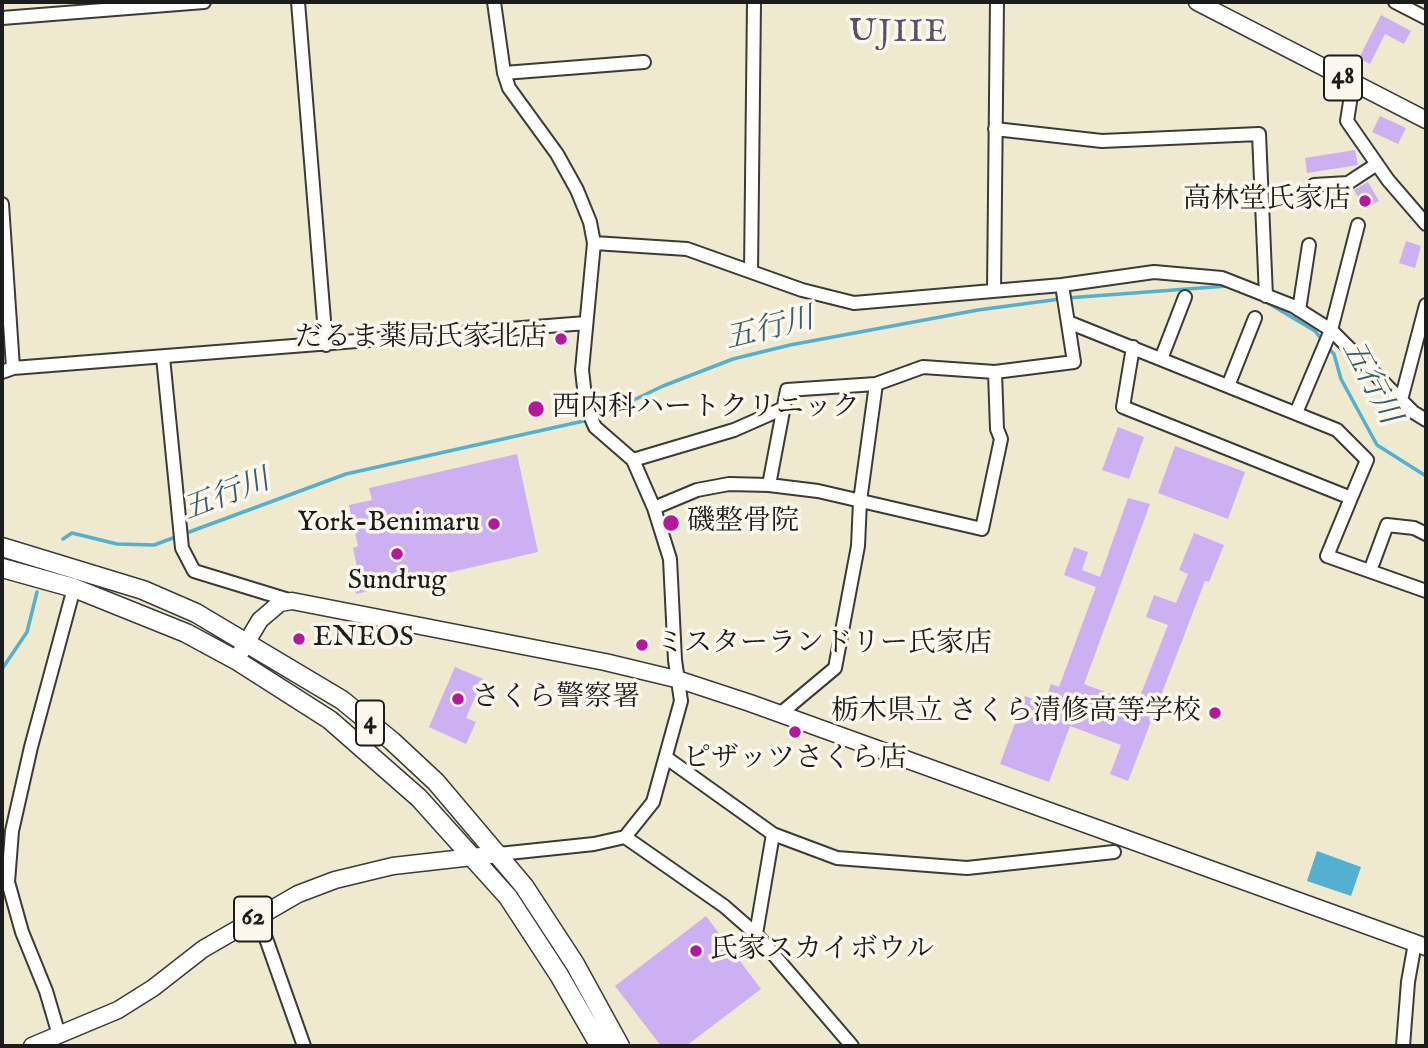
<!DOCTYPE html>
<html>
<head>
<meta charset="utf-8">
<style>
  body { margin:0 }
  #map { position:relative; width:1428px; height:1048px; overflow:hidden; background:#efe9cf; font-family:"IM FELL English",serif }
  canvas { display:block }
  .frame { position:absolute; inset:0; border:4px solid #1c1c1c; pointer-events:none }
</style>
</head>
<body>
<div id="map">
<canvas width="1428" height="1048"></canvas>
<div class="frame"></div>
</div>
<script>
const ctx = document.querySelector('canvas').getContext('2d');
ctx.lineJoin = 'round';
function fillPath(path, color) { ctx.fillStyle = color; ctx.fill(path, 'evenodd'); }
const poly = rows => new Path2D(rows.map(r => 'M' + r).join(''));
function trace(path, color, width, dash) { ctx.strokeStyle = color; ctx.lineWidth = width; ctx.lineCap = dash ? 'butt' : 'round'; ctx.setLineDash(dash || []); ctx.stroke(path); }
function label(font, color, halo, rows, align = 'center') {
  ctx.font = font + ' "IM FELL English","Noto Serif JP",serif'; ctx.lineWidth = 7; ctx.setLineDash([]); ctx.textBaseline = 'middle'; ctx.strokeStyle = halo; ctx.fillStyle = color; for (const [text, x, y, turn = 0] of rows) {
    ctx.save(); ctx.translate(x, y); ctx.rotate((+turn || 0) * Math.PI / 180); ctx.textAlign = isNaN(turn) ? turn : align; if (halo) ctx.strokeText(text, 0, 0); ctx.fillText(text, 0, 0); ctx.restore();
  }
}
const water = poly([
  [1317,851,1361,867,1351,896,1307,881]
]);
const stream = poly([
  [1067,298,1227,286],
  [1263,300,1315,331,1323,341],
  [1327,347,1334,354,1341,379,1377,445,1426,476],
  [596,418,663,386,733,359,790,345,978,310,1060,299],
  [63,539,72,533,117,544,154,545,346,474,588,420],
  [2,669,27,632,37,592]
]);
const building = poly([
  [1381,15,1411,31,1404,44,1385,34,1370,64,1359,58],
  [1380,116,1406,128,1398,144,1372,132],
  [1355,150,1358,165,1307,173,1305,158],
  [1368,182,1379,201,1365,209,1354,190],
  [1406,241,1421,246,1415,268,1399,263],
  [1118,427,1144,437,1129,479,1102,470],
  [1175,446,1245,472,1228,519,1158,493],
  [517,454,538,552,356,594,352,577,359,576,353,548,358,546,349,505,372,500,369,488],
  [1128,498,1150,504,1084,684,1137,704,1168,625,1146,617,1154,595,1176,603,1188,574,1179,570,1194,533,1224,545,1209,582,1205,581,1128,781,1110,774,1121,745,1070,726,1049,782,1000,764,1025,696,1044,703,1051,684,1059,687,1096,587,1064,575,1074,547,1088,552,1082,570,1100,577],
  [455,667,483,679,466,718,476,722,466,744,429,727],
  [706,916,761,989,686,1046,661,1046,615,986]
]);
const minor = poly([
  [298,2,326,345],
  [494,2,504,73,509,88,557,154,577,190,590,222,594,243,582,370,586,406,595,427,633,460,654,508,670,559,675,660,681,701,653,802,625,837,594,844,499,854],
  [1395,2,1426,18],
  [2,18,204,2],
  [504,73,644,62],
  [1353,83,1347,121,1388,180,1426,224],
  [995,129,1102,141,1259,134,1266,296],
  [1314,185,1348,183,1377,164],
  [2,204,13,368],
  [594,243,687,249,802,290,854,303,1062,285,1154,272,1222,278,1293,306,1331,330,1413,412,1426,420],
  [751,272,754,2],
  [994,291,997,2],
  [1299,310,1309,245],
  [1068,322,1337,430,1367,460,1351,498],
  [1133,347,1123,407,1351,498,1327,556,1426,591],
  [163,357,182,548,194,571,292,601],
  [1161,359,1185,297],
  [2,372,13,368,586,323],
  [1228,386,1255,318],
  [1401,400,1426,305],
  [1296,413,1331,330,1358,225],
  [633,460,734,430,784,408],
  [769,485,787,390,876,384],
  [654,508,697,490,729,484,769,485,818,491,982,529,1001,439,997,429,995,372,1074,362,1062,285],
  [1370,571,1387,525,1414,528,1426,534],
  [780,714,835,668,858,546,860,501,876,384,923,367,995,372],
  [668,759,773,834,837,858,967,868,1114,852],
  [625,837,724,906,756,934,852,1046],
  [258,916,304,1046],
  [756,934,773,834],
  [59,1035,46,991,22,932,8,882,12,831,31,747,74,588],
  [1403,1046,1408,982,1415,943]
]);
const major = poly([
  [1197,2,1426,120],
  [236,660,260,620,280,603,292,601,605,662,680,680,750,703,1426,947],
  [32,1046,118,1010,153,988,203,949,298,894,335,880,393,866,499,854]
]);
const highway = poly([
  [2,547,143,590,196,613,342,700,392,741,436,782,524,886,575,964,620,1046],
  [2,568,74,588,186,633,236,660,330,720,419,798,508,897,559,975,600,1046]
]);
const markers = [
  [1365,201,7,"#b5179e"],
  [561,339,7,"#b5179e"],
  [536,409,9,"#b5179e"],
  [671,523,9,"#b5179e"],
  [494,524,7,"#b5179e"],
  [397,554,7,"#b5179e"],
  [299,639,7,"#b5179e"],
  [642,645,7,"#b5179e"],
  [458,699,7,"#b5179e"],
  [1215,713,7,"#b5179e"],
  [795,732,7,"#b5179e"],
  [696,951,7,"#b5179e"]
];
const shields = [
  [1343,78,38],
  [370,723,28],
  [253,919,38]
];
const shieldNames = [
  ["48",1343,78],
  ["4",370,723],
  ["62",253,919]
];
const poiNames = [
  ["高林堂氏家店",1351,201,"right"],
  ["だるま薬局氏家北店",547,339,"right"],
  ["西内科ハートクリニック",552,409],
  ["磯整骨院",687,523],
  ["York-Benimaru",480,524,"right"],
  ["Sundrug",397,582,"center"],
  ["ENEOS",313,639],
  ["ミスターランドリー氏家店",656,645],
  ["さくら警察署",472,699],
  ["栃木県立 さくら清修高等学校",1201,713,"right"],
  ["ピザッツさくら店",795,760,"center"],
  ["氏家スカイボウル",710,951]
];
const waterNames = [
  ["五行川",770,331,-14],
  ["五行川",1369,383,62],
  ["五行川",227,497,-21]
];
const quarterNames = [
  ["UJIIE",899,34]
];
fillPath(water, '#53b0d1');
trace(stream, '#53b0d1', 3.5);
fillPath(building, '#cdb0f1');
trace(minor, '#3c3b37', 16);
trace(major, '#3c3b37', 19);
trace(highway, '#3c3b37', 21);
trace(minor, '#fff', 12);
trace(major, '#fff', 16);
trace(highway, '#fff', 18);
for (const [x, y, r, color] of markers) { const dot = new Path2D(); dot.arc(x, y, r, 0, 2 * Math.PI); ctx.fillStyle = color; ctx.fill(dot); trace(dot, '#fbf7ec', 2.5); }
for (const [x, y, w] of shields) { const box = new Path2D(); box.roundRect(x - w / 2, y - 22.5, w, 45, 5); ctx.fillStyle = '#fbf7ec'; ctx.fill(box); trace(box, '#1c1c1c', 2); }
label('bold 26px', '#1c1c1c', null, shieldNames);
label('28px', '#1c1c1c', '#fbf7ec', poiNames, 'left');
label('italic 30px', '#355f6d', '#fbf7ec', waterNames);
ctx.letterSpacing = '2px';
label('32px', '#5a5067', '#fbf7ec', quarterNames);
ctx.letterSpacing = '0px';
</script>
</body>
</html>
